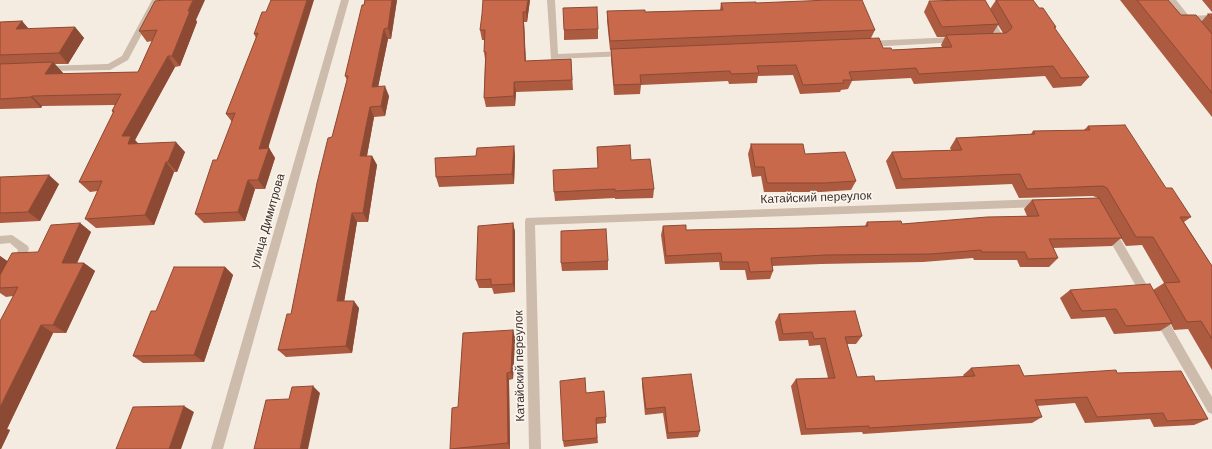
<!DOCTYPE html>
<html>
<head>
<meta charset="utf-8">
<style>
  body { margin:0 }
  canvas { display:block; background:#f4ebe1 }
</style>
</head>
<body>
<canvas width="1212" height="449"></canvas>
<script>
const ctx = document.querySelector('canvas').getContext('2d');
ctx.lineJoin = 'round';
const poly = rows => new Path2D(rows.map(r => 'M' + r).join(''));
function fillPath(path, color) { ctx.fillStyle = color; ctx.fill(path, 'evenodd'); }
function trace(path, color, width, dash) { ctx.strokeStyle = color; ctx.lineWidth = width; ctx.lineCap = dash ? 'butt' : 'round'; ctx.setLineDash(dash || []); ctx.stroke(path); }
function label(font, color, halo, rows, align = 'center') {
  ctx.font = font + ' Arial,sans-serif'; ctx.lineWidth = 3.5; ctx.setLineDash([]); ctx.textBaseline = 'middle'; ctx.strokeStyle = halo; ctx.fillStyle = color; for (const [text, x, y, turn = 0] of rows) {
    ctx.save(); ctx.translate(x, y); ctx.rotate((+turn || 0) * Math.PI / 180); ctx.textAlign = isNaN(turn) ? turn : align; if (halo) ctx.strokeText(text, 0, 0); ctx.fillText(text, 0, 0); ctx.restore();
  }
}
const street = poly([
  [152,0,160,0,128,60,110,70,43,71,42,69,43,67,46,66,108,64,122,56,152,0],
  [341,0,349,0,223,449,211,449,341,0],
  [547,0,555,0,558,54,624,51,628,54,627,56,551,59,547,0],
  [975,0,983,0,1004,38,1003,40,991,40,991,36,994,35,975,0],
  [1168,0,1176,0,1189,16,1212,15,1212,21,1193,21,1196,25,1195,27,1189,27,1168,0],
  [956,37,959,38,959,42,868,47,864,44,868,41,956,37],
  [1041,199,1044,200,1046,203,1044,206,1041,207,535,225,541,449,529,449,525,221,526,218,1041,199],
  [1110,227,1114,228,1152,294,1153,297,1152,300,1148,302,1144,300,1106,234,1105,231,1106,228,1110,227],
  [12,235,28,246,29,249,20,268,16,269,12,268,11,265,18,250,10,243,0,244,0,236,12,235],
  [1159,311,1163,312,1212,397,1212,414,1208,412,1155,320,1154,316,1155,312,1159,311]
]);
const wall = poly([
  [365,0,397,0,391,39,388,39,378,87,389,96,385,116,374,117,367,156,372,156,377,165,368,222,357,222,344,301,359,308,352,353,286,357,278,350,291,314,332,137,347,80,345,76],
  [530,0,527,22,524,22,526,61,571,59,573,90,516,92,515,106,486,107,484,98,485,59,484,52,484,40,482,40,480,30],
  [996,0,1039,8,1056,27,1055,29,1089,77,1081,86,1053,88,1045,76,914,84,911,78,852,81,848,89,841,90,840,92,800,94,793,75,758,76,757,83,729,84,728,81,641,85,640,94,614,95,611,59,611,50,610,50,607,21,607,11,645,12,720,10,721,3,756,3,875,30,871,38,883,48,892,50,942,47,941,45,945,37,937,37,924,12,929,1,990,9],
  [998,25,1003,33,993,33],
  [1120,0,1168,0,1181,15,1201,22,1208,14,1212,14,1212,117],
  [1202,0,1212,0,1212,12],
  [262,12,269,148,275,158,265,189,255,189,245,221,204,223,195,214,232,122,226,114,256,38,254,34],
  [196,20,197,22,180,66,175,67,135,140,138,144,185,152,177,172,174,172,154,225,96,228,85,219,98,191,90,192,79,182,113,113,112,111,115,105,42,106,41,108,0,109,0,22,22,21,29,29,75,27,84,38,68,64,55,64,63,73,62,74,138,72,152,41,147,42,139,31],
  [598,29,598,39,564,40,564,30],
  [1088,126,1166,188,1191,217,1184,222,1212,266,1212,370,1188,329,1174,330,1171,324,1160,331,1114,334,1105,317,1071,319,1060,298,1070,290,1153,290,1164,283,1142,245,1126,246,1121,238,1112,246,1053,248,1058,258,1049,267,1020,267,1017,260,974,260,973,258,923,262,821,264,772,266,773,271,770,279,747,280,745,270,720,270,719,262,665,264,661,235,663,226,686,230,800,228,865,226,867,222,902,224,1027,216,1024,209,1032,200,1098,198,1093,196,1019,198,1012,184,896,189,886,161,892,152,951,150,950,148,956,138,1031,134,1033,131,1084,130],
  [751,144,805,154,856,181,851,190,821,192,764,192,761,176,752,177,748,154],
  [514,146,515,156,514,184,439,187,436,177,476,156],
  [597,147,631,160,654,189,653,198,615,199,615,198,555,201,554,192,598,168],
  [0,177,59,184,40,221,0,223],
  [80,223,91,232,77,263,84,263,95,271,66,333,53,333,7,429,10,430,1,449,13,296,6,297,0,293,0,256,7,261,38,252],
  [513,223,515,232,515,292,494,294,492,288,479,288,476,280],
  [608,261,608,270,562,271,561,263],
  [225,267,233,275,204,362,143,363,133,356],
  [779,314,862,336,856,344,847,344,857,377,875,381,964,377,963,375,971,368,1024,376,1117,373,1208,419,1194,425,1154,427,1150,419,1085,423,1075,403,1037,406,1042,417,1032,423,863,434,862,432,801,435,791,386,796,379,828,378,820,345,809,346,808,340,779,341,775,322],
  [513,330,515,338,513,379,509,380,510,449,451,449,458,407],
  [642,378,700,431,698,437,667,439,663,413,645,415,642,385],
  [586,393,606,417,606,423,596,424,598,443,564,447,563,441]
]);
const shadedWall = poly([
  [193,0,205,0,196,20,197,22,180,66,172,56,188,11],
  [307,0,314,0,266,155,269,148,275,158,265,189,258,180,259,149],
  [392,0,397,0,391,39,388,28],
  [528,0,530,0,527,22,526,12],
  [523,12,524,22,526,71,525,61],
  [22,21,31,32,16,29],
  [75,27,84,38,68,64,59,53],
  [384,29,388,39,376,97,372,87],
  [168,56,175,67,135,140,141,146,128,144,122,136],
  [53,62,63,73,55,85,45,74],
  [514,82,516,92,515,106,514,96],
  [385,86,389,96,385,116,381,106],
  [32,96,42,106,41,108,31,97],
  [370,107,374,117,365,166,360,156],
  [176,142,185,152,177,172,168,162],
  [514,146,515,156,514,184,512,174],
  [372,156,377,165,368,222,363,213],
  [166,162,174,172,154,225,145,215],
  [49,175,59,184,40,221,28,212],
  [248,180,255,189,245,221,238,212],
  [352,213,357,222,343,309,337,301],
  [80,223,91,232,73,272,62,263],
  [513,223,515,232,515,292,513,284],
  [0,256,10,263,0,281],
  [84,263,95,271,66,333,53,325],
  [225,267,233,275,204,362,194,355],
  [354,301,359,308,352,353,346,346],
  [41,325,53,333,7,429,10,430,1,449,0,449,0,407],
  [513,330,515,338,513,379,511,372],
  [507,373,509,380,510,449,508,443],
  [313,386,320,393,308,449,300,449],
  [184,406,194,412,181,449,169,449]
]);
const building = poly([
  [164,0,193,0,188,11,190,11,172,56,168,56,122,136,131,136,128,144,176,142,168,162,166,162,145,215,85,219,102,181,79,182,114,111,112,111,121,94,32,96,31,97,0,99,0,64,53,62,45,74,138,72,157,30,139,31,155,1,164,0],
  [271,0,307,0,259,149,269,148,258,180,248,180,238,212,195,214,213,160,217,160,235,113,226,114,258,33,254,34,262,12,266,12,271,0],
  [365,0,392,0,388,28,384,29,372,87,385,86,381,106,370,107,360,156,372,156,363,213,352,213,337,301,354,301,346,346,278,350,287,314,291,314,317,183,328,138,332,137,348,76,345,76,362,5,364,5,365,0],
  [483,0,528,0,526,12,523,12,525,61,571,59,572,80,514,82,514,96,484,98,486,52,484,52,485,30,480,30,482,14,483,0],
  [829,0,862,0,875,30,610,41,607,11,645,10,645,12,723,10,721,3,756,2,756,3,829,0],
  [966,0,985,0,999,24,942,27,929,1,966,0],
  [996,0,1033,0,1039,8,1043,8,1056,27,1054,27,1089,77,1061,78,1053,66,919,74,916,68,849,72,852,80,843,80,844,83,803,85,796,65,757,66,759,73,731,74,730,71,640,75,641,84,614,85,611,49,879,38,883,48,891,48,892,50,952,47,946,35,1006,33,1011,29,1012,27,996,0],
  [1137,0,1168,0,1181,15,1196,15,1212,34,1212,93,1137,0],
  [597,7,598,29,564,30,563,8,597,7],
  [1208,14,1212,14,1212,19,1208,14],
  [22,21,16,29,75,27,59,53,0,55,0,22,22,21],
  [1125,125,1166,188,1172,188,1191,217,1180,217,1212,266,1212,339,1201,321,1187,322,1164,283,1180,282,1153,237,1136,237,1107,188,1103,186,1027,189,1020,174,902,179,892,152,962,150,956,138,1035,134,1033,131,1090,130,1088,126,1125,125],
  [751,144,803,144,805,154,845,152,856,181,825,183,767,183,764,167,755,167,751,144],
  [630,145,631,160,650,159,654,189,615,191,615,189,554,192,553,170,598,168,597,147,630,145],
  [514,146,512,174,436,177,435,158,476,156,477,148,514,146],
  [49,175,28,212,0,213,0,177,49,175],
  [1099,198,1122,238,1049,239,1058,258,1028,259,1025,252,982,252,981,250,930,254,825,255,771,258,773,271,750,272,748,262,722,262,721,253,666,256,663,226,686,225,686,230,800,228,868,226,867,222,901,221,902,224,987,217,1039,216,1032,200,1099,198],
  [80,223,62,263,84,263,53,325,41,325,0,407,0,321,18,287,0,288,0,275,12,253,38,252,51,225,80,223],
  [513,223,513,284,491,285,491,279,476,280,478,226,513,223],
  [606,229,608,261,561,263,561,231,606,229],
  [174,267,225,267,194,355,133,356,151,311,156,311,174,267],
  [1150,284,1172,323,1126,326,1116,309,1082,311,1070,290,1150,284],
  [855,311,862,336,845,337,857,377,874,376,875,381,975,376,971,368,1019,365,1024,376,1116,370,1117,373,1181,371,1208,419,1167,421,1163,413,1097,417,1087,397,1035,400,1042,417,869,428,869,426,806,429,796,379,835,378,825,338,814,339,812,332,783,334,779,314,855,311],
  [513,330,511,372,507,373,508,443,450,449,452,408,458,407,463,333,513,330],
  [691,374,700,431,668,433,665,407,646,409,642,378,691,374],
  [585,378,586,393,604,391,606,417,596,418,597,438,563,441,560,381,585,378],
  [313,386,300,449,254,449,266,400,289,399,292,387,313,386],
  [184,406,169,449,116,449,133,407,184,406]
]);
const streetNames = [
  ["Катайский переулок",816,198,-2],
  ["улица Димитрова",268,221,-74],
  ["Катайский переулок",520,366,-91]
];
fillPath(street, '#cdbbac');
fillPath(wall, '#ac5a40');
fillPath(shadedWall, '#8c4a34');
fillPath(building, '#c8694b');
trace(building, '#8c4a34', 1);
label('12px', '#3b302b', '#fbf5ee', streetNames);
</script>
</body>
</html>
